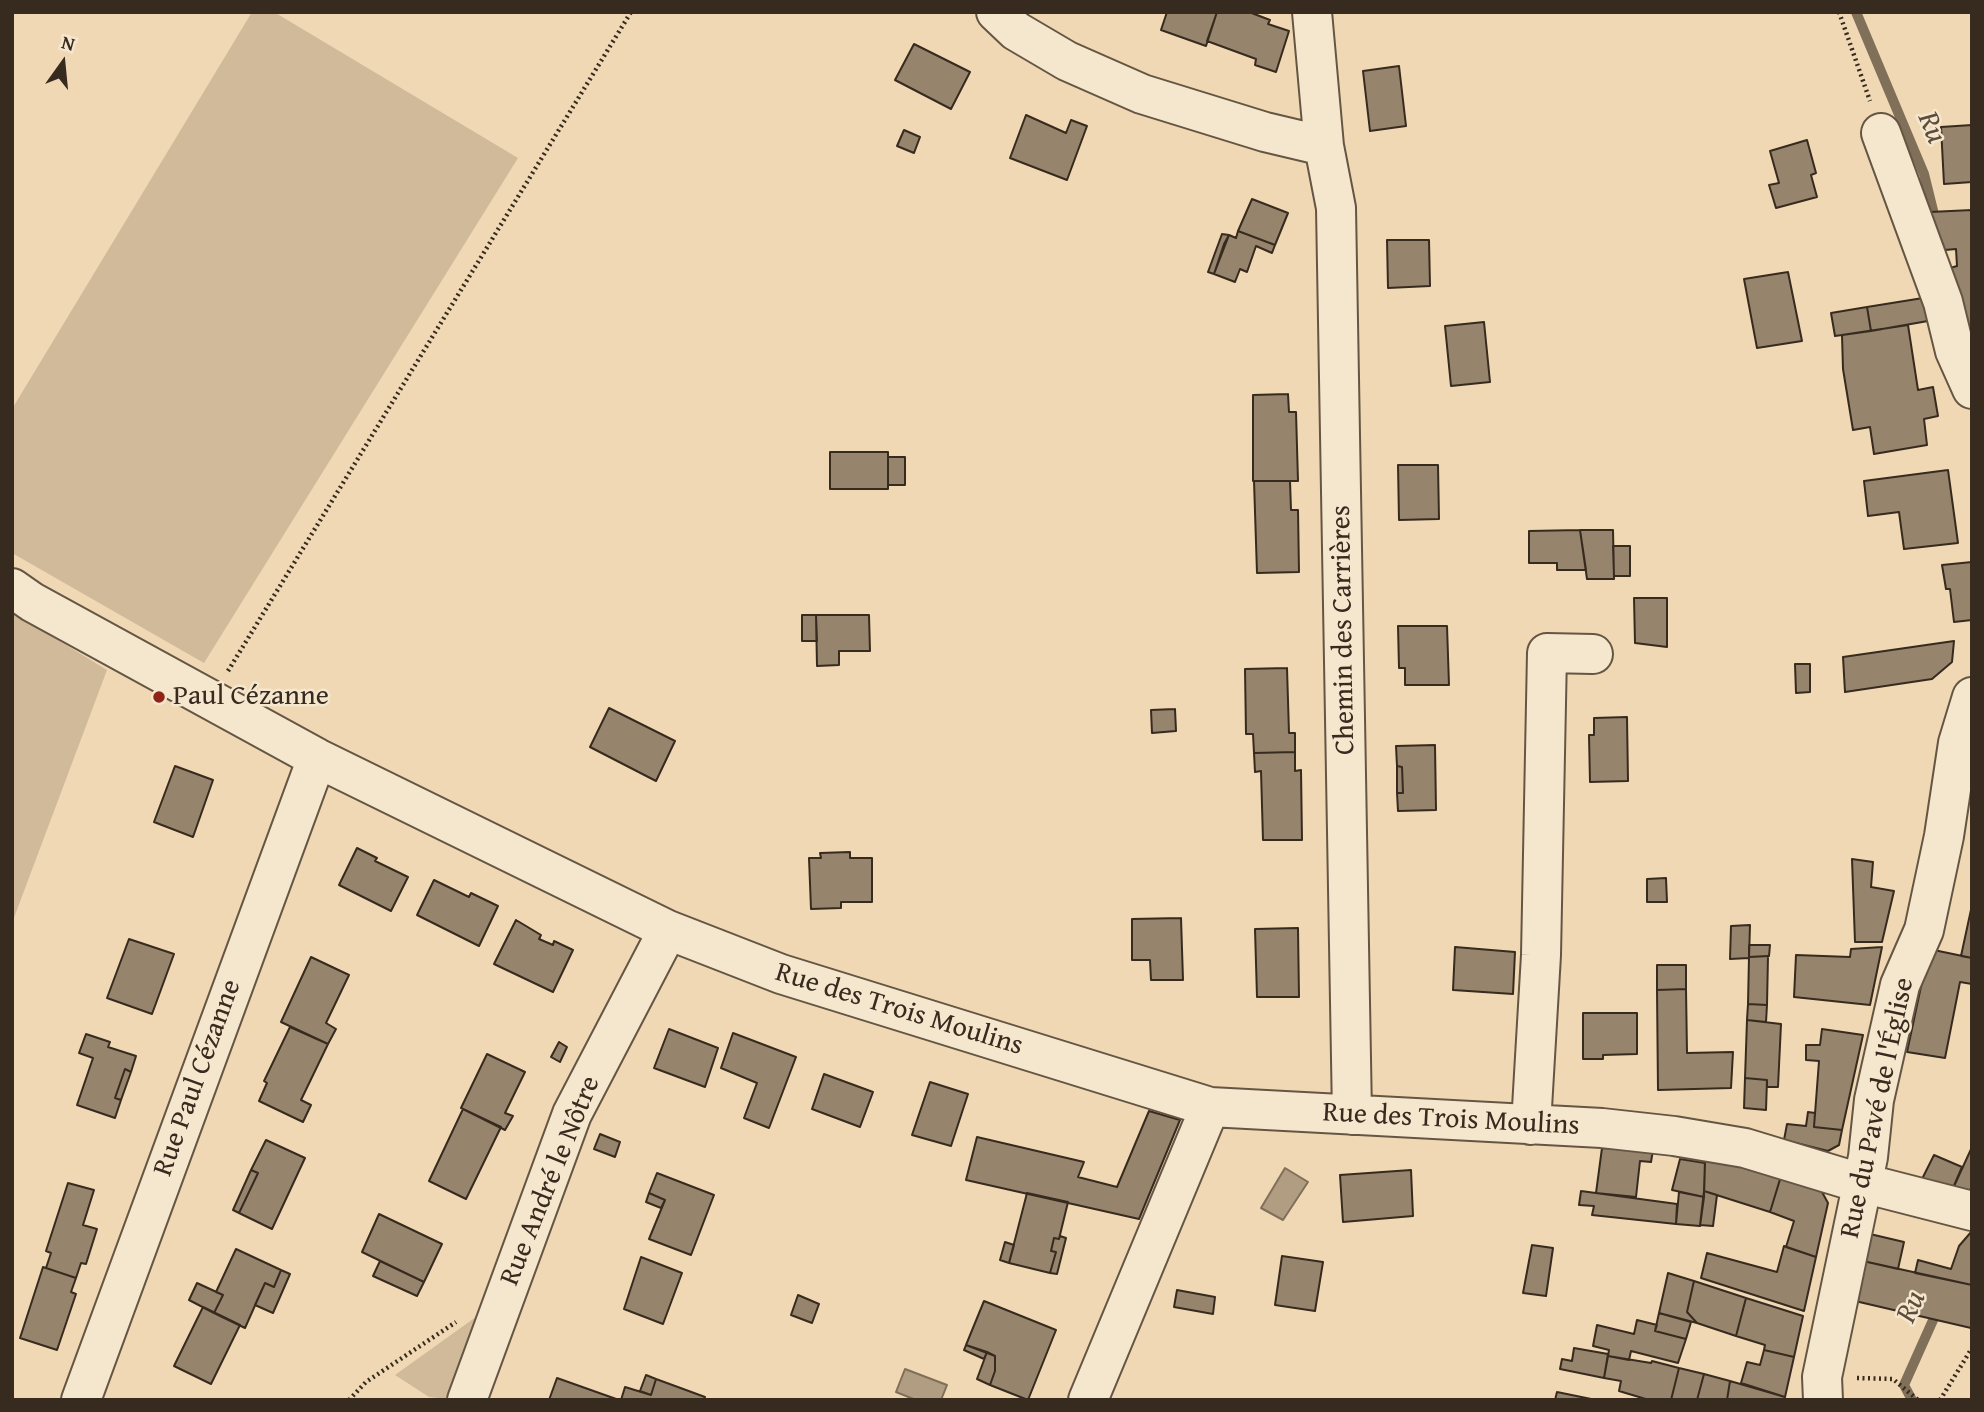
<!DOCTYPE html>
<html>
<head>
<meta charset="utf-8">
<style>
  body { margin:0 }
  #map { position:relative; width:1984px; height:1412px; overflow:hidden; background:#f0d8b4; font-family:"Gentium Book Plus",serif }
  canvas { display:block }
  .frame { position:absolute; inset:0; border:14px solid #372a1e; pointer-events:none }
  .north { position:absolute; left:28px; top:28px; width:70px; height:70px; -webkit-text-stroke:5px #f5e6ce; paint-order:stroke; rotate:15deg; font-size:19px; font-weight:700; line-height:28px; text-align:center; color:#372a1e }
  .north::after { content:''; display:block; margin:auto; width:24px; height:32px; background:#372a1e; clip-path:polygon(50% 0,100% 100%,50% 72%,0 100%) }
</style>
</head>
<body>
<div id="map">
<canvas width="1984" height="1412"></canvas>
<div class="frame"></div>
<div class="north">N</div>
</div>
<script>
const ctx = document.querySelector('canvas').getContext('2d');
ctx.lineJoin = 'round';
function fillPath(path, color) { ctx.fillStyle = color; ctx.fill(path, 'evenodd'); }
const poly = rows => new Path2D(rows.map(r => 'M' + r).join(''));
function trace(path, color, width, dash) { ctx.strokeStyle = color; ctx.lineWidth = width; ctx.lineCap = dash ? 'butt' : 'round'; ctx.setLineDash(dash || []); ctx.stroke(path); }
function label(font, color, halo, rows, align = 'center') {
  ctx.font = font + ' "Gentium Book Plus",serif'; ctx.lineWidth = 5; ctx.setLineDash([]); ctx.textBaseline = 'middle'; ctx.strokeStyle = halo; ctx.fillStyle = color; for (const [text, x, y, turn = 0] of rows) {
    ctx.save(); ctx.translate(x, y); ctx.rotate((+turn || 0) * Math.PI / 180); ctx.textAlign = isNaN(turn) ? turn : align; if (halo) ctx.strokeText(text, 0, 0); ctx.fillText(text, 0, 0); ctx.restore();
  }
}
const green = poly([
  [252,12,274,12,518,158,204,663,12,553,12,409],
  [12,612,107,670,12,923],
  [487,1309,457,1400,429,1397,395,1375]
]);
const water = poly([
  [1285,1168,1308,1182,1283,1220,1261,1208,1285,1168],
  [905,1369,947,1385,941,1400,916,1400,896,1392,905,1369]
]);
const stream = poly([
  [1856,12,1924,174,1942,247],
  [1912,1400,1904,1385,1938,1309]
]);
const building = poly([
  [1167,12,1217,12,1206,46,1161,30,1167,12],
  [1217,12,1249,12,1270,20,1268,24,1289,31,1276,72,1255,65,1256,59,1207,41,1217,12],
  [914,44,970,72,951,109,895,80,914,44],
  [1399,66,1406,126,1370,131,1363,71,1399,66],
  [1026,115,1066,133,1071,120,1087,126,1067,180,1010,158,1026,115],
  [1972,125,1972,182,1944,184,1941,127,1972,125],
  [904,130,920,137,914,153,897,146,904,130],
  [1807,140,1816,173,1811,175,1817,197,1776,208,1769,185,1779,183,1770,151,1807,140],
  [1252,199,1288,213,1275,245,1238,231,1252,199],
  [1972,210,1972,331,1959,331,1950,268,1957,266,1956,249,1945,250,1930,212,1972,210],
  [1238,231,1275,245,1272,253,1256,246,1247,272,1240,269,1235,282,1214,274,1224,244,1229,235,1236,238,1238,231],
  [1222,234,1229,235,1214,274,1208,272,1222,234],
  [1387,240,1429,240,1430,286,1388,288,1387,240],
  [1788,272,1802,341,1757,348,1744,279,1788,272],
  [1923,298,1928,321,1871,331,1867,307,1923,298],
  [1867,307,1871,331,1835,336,1831,313,1867,307],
  [1484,322,1490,382,1451,386,1445,326,1484,322],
  [1908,325,1918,390,1933,387,1938,416,1924,419,1927,445,1874,454,1870,427,1853,430,1843,369,1842,335,1908,325],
  [1288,394,1289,412,1296,412,1298,481,1253,481,1253,395,1288,394],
  [830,452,888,452,888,489,830,489,830,452],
  [888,457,905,457,905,485,888,485,888,457],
  [1398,465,1438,465,1439,519,1399,520,1398,465],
  [1948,470,1958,543,1904,549,1899,512,1868,516,1864,481,1948,470],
  [1254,481,1290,481,1291,510,1298,510,1299,572,1257,573,1254,481],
  [1580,530,1586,570,1557,570,1557,563,1529,563,1529,531,1580,530],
  [1580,530,1613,530,1614,579,1587,579,1580,530],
  [1613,546,1630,546,1630,576,1614,576,1613,546],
  [1972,562,1972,620,1954,622,1950,589,1946,589,1942,565,1972,562],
  [1634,598,1667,598,1667,647,1635,643,1634,598],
  [802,615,816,615,817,641,802,641,802,615],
  [816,615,869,615,870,651,839,651,839,665,817,666,816,615],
  [1398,626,1447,626,1449,685,1405,685,1405,668,1399,668,1398,626],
  [1954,641,1952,662,1932,679,1845,692,1843,657,1954,641],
  [1795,664,1810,664,1810,692,1796,693,1795,664],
  [1287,668,1289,733,1295,733,1295,752,1254,753,1253,734,1246,734,1245,669,1287,668],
  [609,708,675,741,656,781,590,747,609,708],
  [1175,709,1176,731,1152,733,1151,710,1175,709],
  [1627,717,1628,781,1590,782,1589,735,1594,735,1594,718,1627,717],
  [1435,745,1436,810,1398,811,1397,793,1403,793,1402,767,1397,766,1396,746,1435,745],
  [1295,752,1295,771,1301,770,1302,840,1263,840,1261,771,1255,772,1254,753,1295,752],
  [175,766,213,780,193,837,154,822,175,766],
  [1397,766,1402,767,1403,793,1397,793,1397,766],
  [357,848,377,858,375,861,408,877,391,911,339,885,357,848],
  [850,852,850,858,872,858,872,902,841,902,841,908,811,909,809,858,821,858,820,853,850,852],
  [1852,859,1873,862,1871,887,1894,891,1882,942,1855,942,1852,859],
  [1666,878,1667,902,1647,902,1647,879,1666,878],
  [434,880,469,897,471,893,498,906,479,946,417,915,434,880],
  [1972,905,1972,958,1961,956,1972,905],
  [1181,918,1183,980,1151,980,1150,960,1132,960,1132,919,1181,918],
  [516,920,541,935,539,939,553,945,554,941,573,950,553,992,494,964,516,920],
  [1750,925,1749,958,1730,959,1731,926,1750,925],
  [1298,928,1299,997,1257,997,1255,929,1298,928],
  [129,939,174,954,152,1014,107,998,129,939],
  [1749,945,1770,945,1769,956,1749,957,1749,945],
  [1455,947,1515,952,1513,994,1453,990,1455,947],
  [1882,947,1870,1005,1794,997,1796,955,1850,957,1851,949,1882,947],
  [1929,949,1972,958,1972,984,1960,982,1945,1058,1907,1052,1929,949],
  [1768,956,1767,1005,1748,1004,1749,957,1768,956],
  [311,957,349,975,326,1023,336,1029,328,1044,281,1022,311,957],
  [1657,965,1686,965,1686,989,1657,990,1657,965],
  [1686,989,1687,1053,1733,1052,1731,1088,1658,1090,1657,990,1686,989],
  [1748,1004,1767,1005,1766,1022,1747,1020,1748,1004],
  [1583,1013,1637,1013,1637,1054,1603,1055,1603,1059,1583,1059,1583,1013],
  [1747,1020,1781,1024,1778,1087,1767,1087,1767,1080,1745,1078,1747,1020],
  [290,1027,328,1044,301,1100,311,1105,303,1122,259,1101,267,1083,264,1081,290,1027],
  [669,1029,718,1048,705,1087,654,1068,669,1029],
  [1822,1029,1863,1035,1842,1130,1814,1127,1819,1061,1806,1060,1806,1045,1820,1045,1822,1029],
  [733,1033,796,1057,769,1128,744,1118,757,1083,721,1068,733,1033],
  [86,1034,110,1042,108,1047,136,1056,131,1072,125,1069,115,1098,121,1100,115,1118,77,1105,93,1058,79,1053,86,1034],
  [559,1042,567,1047,560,1062,551,1057,559,1042],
  [487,1054,525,1072,505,1113,513,1116,505,1130,461,1108,487,1054],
  [125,1069,131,1072,121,1100,115,1098,125,1069],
  [824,1074,873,1092,860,1127,812,1109,824,1074],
  [1745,1078,1767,1080,1766,1110,1744,1108,1745,1078],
  [930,1082,968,1094,951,1146,912,1135,930,1082],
  [463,1109,501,1127,466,1199,429,1181,463,1109],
  [1149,1111,1180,1120,1139,1219,966,1180,977,1137,1084,1162,1078,1177,1117,1187,1149,1111],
  [1808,1112,1815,1113,1814,1127,1842,1130,1839,1145,1828,1151,1784,1140,1787,1124,1806,1126,1808,1112],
  [600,1134,620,1142,615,1157,594,1149,600,1134],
  [266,1140,305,1158,272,1229,239,1213,258,1173,251,1170,266,1140],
  [1972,1147,1972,1200,1950,1195,1972,1147],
  [1602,1148,1653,1150,1651,1162,1640,1161,1636,1197,1596,1193,1602,1148],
  [1934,1155,1962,1167,1950,1195,1918,1187,1934,1155],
  [1680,1159,1705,1163,1704,1197,1672,1190,1680,1159],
  [1705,1160,1738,1163,1781,1176,1770,1212,1704,1191,1705,1160],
  [251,1170,258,1173,239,1213,233,1210,251,1170],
  [1411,1170,1413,1216,1343,1222,1340,1175,1411,1170],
  [657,1173,714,1195,691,1255,649,1239,665,1200,649,1193,657,1173],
  [1782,1173,1822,1192,1828,1203,1816,1257,1786,1247,1794,1221,1770,1212,1782,1173],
  [68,1183,94,1190,83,1225,97,1229,86,1264,81,1263,76,1278,46,1268,51,1253,46,1251,68,1183],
  [1581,1191,1677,1204,1676,1224,1592,1215,1594,1206,1579,1205,1581,1191],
  [1704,1191,1717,1195,1713,1226,1700,1225,1704,1191],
  [1679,1192,1704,1197,1700,1226,1676,1224,1679,1192],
  [649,1193,665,1200,661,1208,646,1202,649,1193],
  [1027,1193,1068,1202,1059,1239,1054,1238,1051,1251,1056,1252,1050,1273,1009,1263,1027,1193],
  [379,1214,442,1244,424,1282,362,1252,379,1214],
  [1972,1231,1972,1285,1915,1273,1918,1260,1951,1269,1959,1246,1972,1231],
  [1870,1234,1904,1242,1898,1269,1863,1261,1870,1234],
  [1060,1236,1066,1238,1057,1274,1050,1273,1056,1252,1051,1251,1054,1238,1059,1239,1060,1236],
  [1005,1242,1014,1245,1009,1263,1000,1260,1005,1242],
  [1532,1245,1553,1248,1546,1296,1523,1293,1532,1245],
  [1784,1246,1816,1257,1804,1311,1701,1278,1707,1253,1777,1272,1784,1246],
  [236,1249,281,1270,274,1287,265,1283,245,1328,214,1313,223,1295,216,1292,236,1249],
  [1282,1256,1323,1262,1315,1311,1275,1305,1282,1256],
  [641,1257,682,1273,663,1324,624,1309,641,1257],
  [380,1261,424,1282,417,1296,373,1276,380,1261],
  [1863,1261,1972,1285,1971,1328,1855,1301,1863,1261],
  [43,1267,76,1278,71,1292,76,1294,57,1350,20,1338,43,1267],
  [281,1270,290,1274,273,1313,255,1305,265,1283,274,1287,281,1270],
  [1668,1273,1694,1281,1687,1312,1697,1323,1659,1313,1668,1273],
  [1694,1281,1746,1298,1736,1336,1697,1323,1687,1312,1694,1281],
  [197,1283,223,1295,214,1313,189,1300,197,1283],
  [1177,1290,1215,1297,1213,1314,1174,1307,1177,1290],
  [798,1295,819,1304,812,1323,791,1315,798,1295],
  [1746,1298,1803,1316,1794,1357,1764,1350,1765,1345,1736,1336,1746,1298],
  [984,1301,1056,1330,1028,1400,990,1385,995,1371,995,1356,966,1345,984,1301],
  [203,1307,240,1325,211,1384,174,1366,203,1307],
  [1659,1313,1691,1322,1686,1339,1655,1331,1659,1313],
  [1637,1320,1657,1325,1655,1331,1686,1339,1678,1363,1631,1351,1629,1360,1608,1356,1609,1350,1593,1346,1597,1325,1634,1334,1637,1320],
  [966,1345,987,1352,984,1359,964,1350,966,1345],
  [1574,1348,1608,1354,1604,1378,1560,1369,1562,1359,1572,1361,1574,1348],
  [1764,1350,1794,1357,1785,1397,1741,1383,1747,1362,1760,1365,1764,1350],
  [987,1352,995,1356,995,1371,990,1385,977,1379,987,1352],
  [1608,1356,1651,1363,1652,1361,1679,1368,1671,1400,1649,1400,1619,1391,1621,1381,1604,1378,1608,1356],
  [1679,1368,1704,1374,1697,1400,1671,1400,1679,1368],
  [1704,1374,1730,1381,1727,1400,1697,1400,1704,1374],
  [646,1375,656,1379,651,1395,640,1391,646,1375],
  [557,1378,619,1400,549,1400,557,1378],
  [656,1379,705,1397,704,1400,621,1400,625,1387,651,1395,656,1379],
  [1730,1381,1785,1397,1784,1400,1727,1400,1730,1381],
  [1557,1392,1596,1400,1555,1400,1557,1392]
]);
const path = poly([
  [1839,12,1870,101],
  [228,671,631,12],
  [1857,1378,1893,1379,1918,1400],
  [349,1400,366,1382,456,1322],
  [1940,1400,1972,1348]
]);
const minor = poly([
  [996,12,1016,31,1067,61,1142,94,1265,132,1324,146],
  [1312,12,1324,146,1336,208,1352,1115],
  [1881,133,1943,302,1955,351,1972,389],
  [12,588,32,602,317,758,668,930,781,974,1210,1107,1602,1128,1674,1136,1745,1148,1847,1179,1972,1211],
  [1531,1125,1541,955,1547,653,1593,654],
  [81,1400,317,758],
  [467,1400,572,1114,668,930],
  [1088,1400,1210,1107],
  [1823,1400,1822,1377,1868,1157,1874,1100,1900,985,1924,930,1944,836,1958,743,1972,697]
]);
const markers = [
  [159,697,7,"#8f2418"]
];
const streetNames = [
  ["Chemin des Carrières",1344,630,-91],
  ["Rue des Trois Moulins",899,1010,17],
  ["Rue Paul Cézanne",198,1078,-70],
  ["Rue du Pavé de l'Église",1878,1108,-78],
  ["Rue des Trois Moulins",1451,1120,3],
  ["Rue André le Nôtre",551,1181,-68]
];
const poiNames = [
  ["Paul Cézanne",173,697]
];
const waterNames = [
  ["Ru",1931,128,67],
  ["Ru",1912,1307,-66]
];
fillPath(green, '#d1ba9a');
fillPath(water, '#b19d81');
trace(water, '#806f59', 2);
trace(stream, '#806f59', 10);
fillPath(building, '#97846c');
trace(building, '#372a1e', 2);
trace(minor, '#655644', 42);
trace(path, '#372a1e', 4.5, [2, 3.5]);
trace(minor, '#f5e6ce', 38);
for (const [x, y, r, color] of markers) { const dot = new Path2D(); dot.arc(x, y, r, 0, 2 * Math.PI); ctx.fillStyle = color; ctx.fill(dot); trace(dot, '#f5e6ce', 2.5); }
label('28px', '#372a1e', '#f5e6ce', streetNames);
label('28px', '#372a1e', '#f5e6ce', poiNames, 'left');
label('italic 30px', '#5c4c3c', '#f5e6ce', waterNames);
</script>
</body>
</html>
